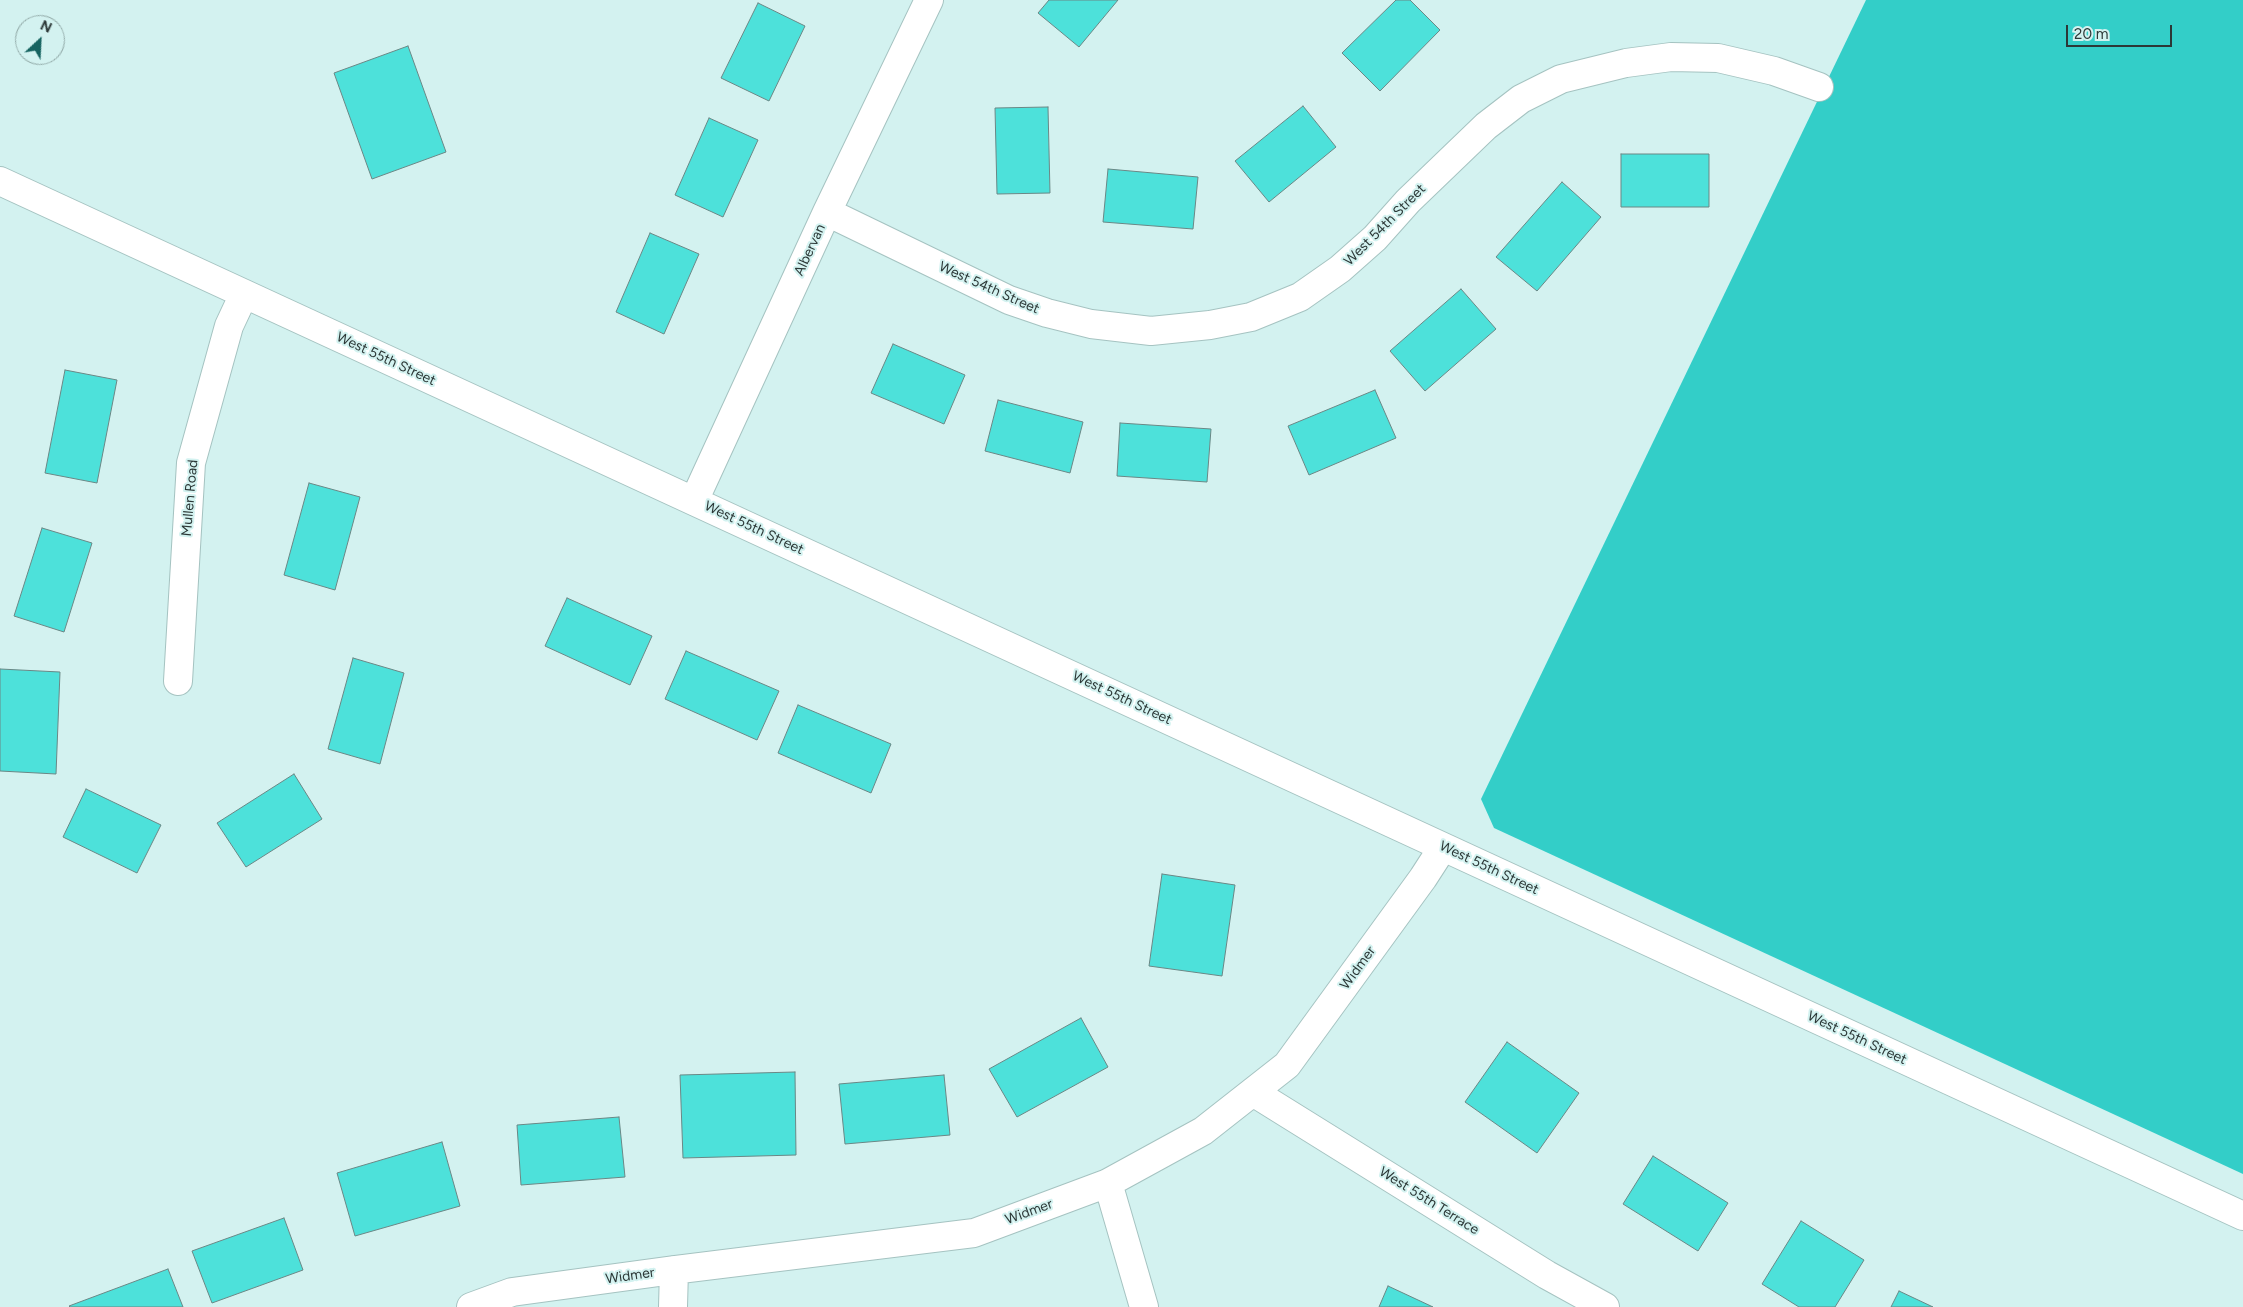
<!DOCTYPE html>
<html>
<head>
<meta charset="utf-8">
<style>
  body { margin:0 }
  #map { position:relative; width:2243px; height:1307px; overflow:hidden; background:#d3f2f0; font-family:Figtree,sans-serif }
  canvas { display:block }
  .north { position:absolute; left:15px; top:15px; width:50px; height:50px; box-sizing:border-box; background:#d3f2f0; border:1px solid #90a8a6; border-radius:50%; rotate:25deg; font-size:14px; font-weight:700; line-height:20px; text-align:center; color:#2c3837 }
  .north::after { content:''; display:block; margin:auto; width:18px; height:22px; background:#156360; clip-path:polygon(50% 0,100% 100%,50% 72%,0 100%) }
  .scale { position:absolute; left:2066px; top:25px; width:106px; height:22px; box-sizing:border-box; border:2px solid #2c3837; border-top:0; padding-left:6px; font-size:15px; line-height:18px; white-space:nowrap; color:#2c3837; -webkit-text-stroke:4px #d3f2f0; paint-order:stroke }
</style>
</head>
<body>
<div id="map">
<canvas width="2243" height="1307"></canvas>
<div class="north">N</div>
<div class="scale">20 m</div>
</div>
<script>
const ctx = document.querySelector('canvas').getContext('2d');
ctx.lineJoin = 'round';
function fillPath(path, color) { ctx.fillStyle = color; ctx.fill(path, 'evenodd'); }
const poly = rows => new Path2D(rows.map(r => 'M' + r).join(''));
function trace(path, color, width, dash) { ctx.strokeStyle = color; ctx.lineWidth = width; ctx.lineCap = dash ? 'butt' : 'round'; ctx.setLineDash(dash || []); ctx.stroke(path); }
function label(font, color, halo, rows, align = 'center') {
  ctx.font = font + ' Figtree,sans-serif'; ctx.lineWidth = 4; ctx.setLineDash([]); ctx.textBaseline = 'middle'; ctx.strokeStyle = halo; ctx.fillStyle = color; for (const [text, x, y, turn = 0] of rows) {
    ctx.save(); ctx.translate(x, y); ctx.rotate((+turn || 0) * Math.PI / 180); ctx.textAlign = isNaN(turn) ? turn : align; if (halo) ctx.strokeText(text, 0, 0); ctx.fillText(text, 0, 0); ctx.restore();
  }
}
const forest = poly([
  [1866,0,2243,0,2243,1174,1494,828,1481,799]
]);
const building = poly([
  [1049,0,1118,0,1079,47,1038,13,1049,0],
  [1396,0,1410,0,1440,30,1380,91,1342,53,1396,0],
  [758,3,805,26,769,101,721,78,758,3],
  [408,46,446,152,372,179,334,73,408,46],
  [1303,106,1336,147,1269,202,1235,161,1303,106],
  [1048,107,1050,193,997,194,995,108,1048,107],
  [709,118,758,140,723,217,675,195,709,118],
  [1621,154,1709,154,1709,207,1621,207,1621,154],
  [1108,169,1198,177,1193,229,1103,222,1108,169],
  [1562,182,1601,217,1537,291,1496,257,1562,182],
  [650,233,699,254,664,334,616,312,650,233],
  [1461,289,1496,329,1425,391,1390,351,1461,289],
  [893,344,965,375,944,424,871,393,893,344],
  [65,370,117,380,97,483,45,473,65,370],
  [1375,390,1396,438,1309,475,1288,426,1375,390],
  [998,400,1083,422,1070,473,985,451,998,400],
  [1120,423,1211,429,1207,482,1117,476,1120,423],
  [309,483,360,497,335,590,284,575,309,483],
  [42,528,92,543,64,632,14,616,42,528],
  [567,598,652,636,630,685,545,646,567,598],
  [686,651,779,691,757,740,665,699,686,651],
  [353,658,404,673,380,764,328,749,353,658],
  [0,669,60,672,56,774,0,771,0,669],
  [798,705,891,744,871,793,778,753,798,705],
  [294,774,322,819,246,867,217,823,294,774],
  [86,789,161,825,137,873,63,837,86,789],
  [1162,874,1235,885,1222,976,1149,966,1162,874],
  [1081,1018,1108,1067,1017,1117,989,1069,1081,1018],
  [1507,1042,1579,1093,1537,1153,1465,1102,1507,1042],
  [795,1072,796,1155,683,1158,680,1075,795,1072],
  [944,1075,950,1135,845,1144,839,1084,944,1075],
  [619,1117,625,1177,521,1185,517,1125,619,1117],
  [442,1142,460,1206,355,1236,337,1173,442,1142],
  [1653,1156,1728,1203,1698,1251,1623,1204,1653,1156],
  [284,1218,303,1270,212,1303,192,1251,284,1218],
  [1801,1221,1864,1260,1835,1307,1799,1307,1762,1284,1801,1221],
  [168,1269,183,1307,70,1307,69,1306,168,1269],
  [1388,1286,1433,1307,1379,1307,1388,1286],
  [1899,1291,1933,1307,1891,1307,1899,1291]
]);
const street = poly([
  [0,181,2243,1216],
  [827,212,1009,300,1047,313,1091,324,1151,331,1210,325,1251,317,1300,297,1340,269,1375,238,1408,201,1486,126,1521,99,1561,79,1626,63,1671,57,1718,58,1774,71,1819,87],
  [694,501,827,212,929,0],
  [178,681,191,463,229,326,244,294],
  [1253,1092,1547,1275,1605,1307],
  [1108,1183,1144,1307],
  [471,1307,512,1292,674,1270,974,1233,1108,1183,1203,1131,1287,1065,1423,878,1443,847],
  [673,1307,674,1270]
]);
const streetNames = [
  ["West 54th Street",1385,225,-45],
  ["Albervan",810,250,-65],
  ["West 54th Street",989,288,24],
  ["West 55th Street",386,359,25],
  ["Mullen Road",190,498,-85],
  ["West 55th Street",754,528,25],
  ["West 55th Street",1122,698,25],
  ["West 55th Street",1489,868,25],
  ["Widmer",1358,968,-54],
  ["West 55th Street",1857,1038,25],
  ["West 55th Terrace",1429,1201,32],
  ["Widmer",1029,1212,-20],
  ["Widmer",630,1276,-8]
];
fillPath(forest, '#33cec8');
fillPath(building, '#4de1da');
trace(building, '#6a8785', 1);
trace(street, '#a5c3c1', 30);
trace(street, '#fff', 28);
label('14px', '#2c3837', '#d3f2f0', streetNames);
</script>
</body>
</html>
